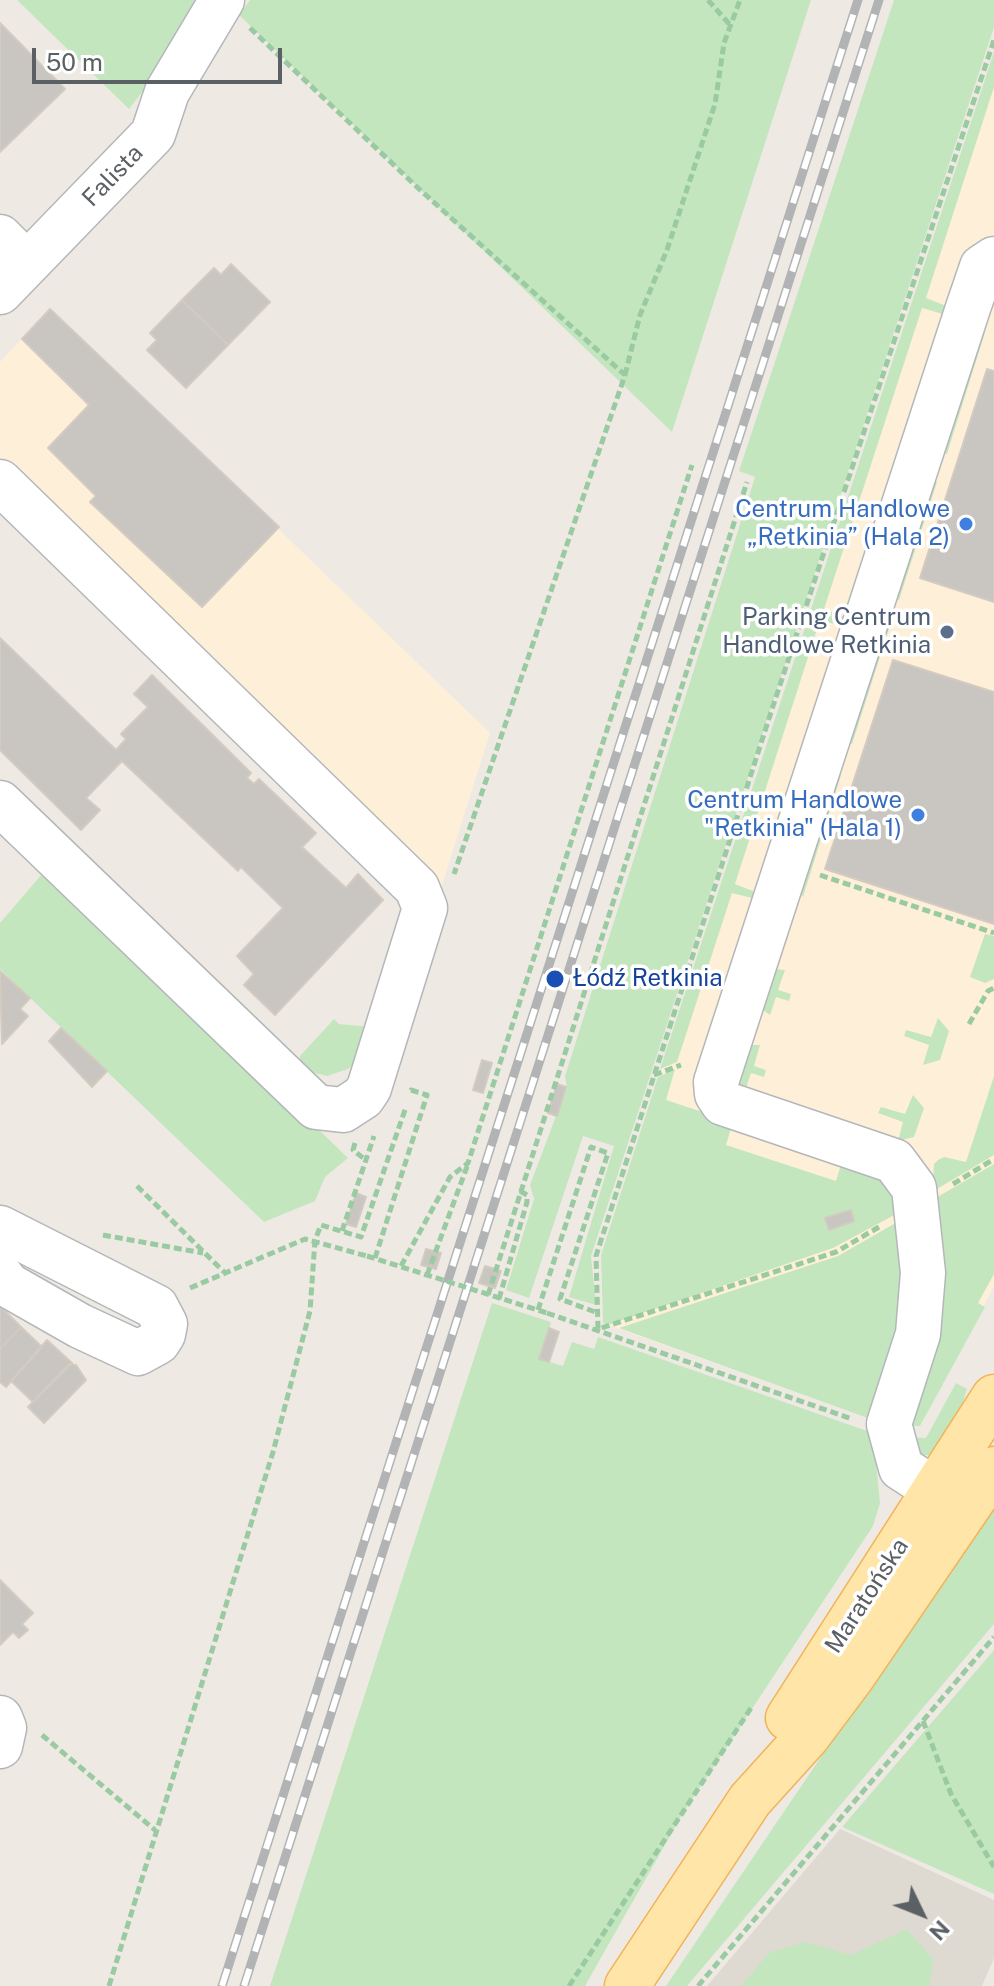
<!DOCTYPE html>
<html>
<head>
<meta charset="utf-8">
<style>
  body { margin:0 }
  #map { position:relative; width:994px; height:1986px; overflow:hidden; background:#eeeae3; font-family:"Public Sans",sans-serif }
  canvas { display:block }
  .north { position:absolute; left:882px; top:1874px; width:80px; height:80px; -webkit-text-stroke:6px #fff; paint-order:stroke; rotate:133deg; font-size:22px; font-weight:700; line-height:32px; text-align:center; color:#5b6064 }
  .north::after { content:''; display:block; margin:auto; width:28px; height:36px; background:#5b6064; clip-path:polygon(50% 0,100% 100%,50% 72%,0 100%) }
  .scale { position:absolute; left:32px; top:48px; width:250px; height:36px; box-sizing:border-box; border:4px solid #5b6064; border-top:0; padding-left:10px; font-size:24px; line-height:28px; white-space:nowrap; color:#5b6064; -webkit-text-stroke:6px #fff; paint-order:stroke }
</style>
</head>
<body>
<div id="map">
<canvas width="994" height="1986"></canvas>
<div class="north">N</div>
<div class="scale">50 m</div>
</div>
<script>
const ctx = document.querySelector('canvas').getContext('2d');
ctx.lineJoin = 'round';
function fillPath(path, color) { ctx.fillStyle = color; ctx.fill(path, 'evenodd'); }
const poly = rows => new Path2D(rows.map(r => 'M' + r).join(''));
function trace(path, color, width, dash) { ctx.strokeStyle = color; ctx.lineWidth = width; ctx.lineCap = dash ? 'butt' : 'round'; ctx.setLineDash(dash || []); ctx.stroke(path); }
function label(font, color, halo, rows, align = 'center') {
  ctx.font = font + ' "Public Sans",sans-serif'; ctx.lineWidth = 7; ctx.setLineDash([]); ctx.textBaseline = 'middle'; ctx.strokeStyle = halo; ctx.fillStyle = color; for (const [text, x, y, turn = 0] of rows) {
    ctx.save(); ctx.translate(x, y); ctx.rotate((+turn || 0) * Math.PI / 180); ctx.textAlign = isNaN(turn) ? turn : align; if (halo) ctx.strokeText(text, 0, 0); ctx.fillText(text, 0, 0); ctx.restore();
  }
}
const commercial = poly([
  [994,53,994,1286,920,1426,873,1420,603,1323,601,1255],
  [50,309,490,733,440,891,0,465,0,362]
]);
const education = poly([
  [840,1829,994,1900,994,1958,982,1986,707,1986]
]);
const green = poly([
  [17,0,214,0,129,109],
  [250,0,811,0,672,432,239,15],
  [894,0,994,0,994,27,591,1256,596,1305,569,1297,614,1146,583,1136,529,1298,506,1290,534,1199,530,1185,567,1087,565,1076,755,477,739,471],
  [994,52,994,87,926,298,949,307,946,315,922,308,824,609,847,618,845,627,820,620,735,884,758,893,756,899,732,893,677,1062,660,1069],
  [981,332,985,332,947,454,943,453],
  [932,482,937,482,899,600,896,599],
  [886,629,889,629,852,744,848,742],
  [836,774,841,775,803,897,796,887],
  [48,867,348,1158,325,1177,315,1201,264,1222,0,969,0,923],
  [985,934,994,936,994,979,985,983,970,977],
  [774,969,785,970,778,990,791,994,789,1001,776,997,770,1015,760,1008],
  [938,1018,949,1031,940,1060,923,1065,929,1045,904,1036,906,1030,931,1037],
  [334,1019,339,1024,371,1027,357,1061,348,1069,327,1076,307,1071,300,1062,300,1056],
  [749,1045,760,1045,754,1066,766,1070,764,1077,751,1073,745,1091,735,1084],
  [675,1069,666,1100,733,1122,726,1145,836,1181,843,1158,889,1182,898,1213,833,1248,608,1325,603,1323,601,1255,658,1077],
  [994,1076,994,1155,932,1192,934,1164,938,1160,944,1157,966,1162],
  [913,1095,924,1108,914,1137,898,1141,903,1122,878,1113,881,1107,905,1114],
  [994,1164,994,1274,978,1303,985,1307,920,1426,906,1426,934,1199],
  [899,1221,903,1308,873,1420,619,1328,838,1256],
  [492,1303,551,1322,540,1359,563,1366,572,1342,594,1349,598,1337,873,1433,880,1503,873,1526,683,1813,585,1986,270,1986],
  [956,1383,967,1389,956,1425,935,1454,921,1456,907,1437,926,1438],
  [994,1501,994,1624,687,1986,666,1986],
  [994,1650,994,1894,842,1827],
  [907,1929,933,1959,930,1986,741,1986,770,1952,806,1942,851,1955]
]);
const building = poly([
  [0,23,65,89,0,152,0,23],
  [231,264,270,302,228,345,182,300,214,268,221,275,231,264],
  [182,300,228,345,186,388,147,350,157,340,150,333,182,300],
  [50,309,279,527,202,607,90,502,96,496,48,448,89,405,22,339,50,309],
  [987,369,994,371,994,602,920,578,987,369],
  [0,638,116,750,126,739,121,734,148,707,134,694,152,675,251,773,247,778,254,784,259,779,316,833,302,847,346,888,358,874,383,900,275,1015,244,985,254,974,237,956,283,908,241,867,238,871,122,761,86,798,100,810,81,830,0,750,0,638],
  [893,660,994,692,994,924,825,869,893,660],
  [0,971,30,998,20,1009,28,1016,2,1044,0,971],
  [61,1028,107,1071,92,1087,49,1041,61,1028],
  [482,1060,492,1063,483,1093,473,1090,482,1060],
  [557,1084,566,1087,557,1116,548,1113,557,1084],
  [356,1193,366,1197,356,1227,346,1224,356,1193],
  [851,1210,854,1221,829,1230,825,1218,851,1210],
  [426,1249,441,1253,436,1269,421,1265,426,1249],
  [485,1266,501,1271,495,1288,479,1283,485,1266],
  [0,1306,21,1327,0,1349,0,1306],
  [21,1327,42,1347,6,1387,0,1382,0,1349,21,1327],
  [549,1328,559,1332,549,1362,539,1359,549,1328],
  [47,1340,72,1363,33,1402,11,1381,47,1340],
  [69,1364,76,1365,86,1380,44,1423,28,1407,69,1364],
  [0,1580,33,1613,22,1624,28,1630,19,1638,13,1632,0,1645,0,1580]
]);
const path = poly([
  [708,0,731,26],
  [250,28,418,188,625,375,454,874],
  [625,375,640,315,667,250,715,104,724,43,740,0],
  [820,875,994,933],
  [969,1024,988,991,994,988],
  [654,1075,681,1065],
  [355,1143,353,1150,367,1161],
  [953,1184,994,1159],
  [137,1186,224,1272],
  [879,1227,836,1252,598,1329,596,1256,773,706,994,40],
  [342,1231,374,1136],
  [103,1235,203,1253],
  [375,1258,427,1095,411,1090,410,1093],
  [401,1266,450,1177,468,1163,692,465],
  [427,1275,468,1164],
  [190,1288,305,1239,367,1256],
  [488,1295,747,482],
  [499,1299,527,1202,527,1195,520,1191],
  [538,1310,591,1147,608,1153,560,1299,598,1313],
  [547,1313,852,1419],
  [923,1721,951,1794,994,1867],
  [42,1735,155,1830],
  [109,1986,273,1452,310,1311,315,1240,321,1225,361,1237,406,1107],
  [569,1986,751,1708],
  [698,1986,994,1637]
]);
const minor = poly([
  [0,237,27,264],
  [0,292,153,134,167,92,222,0],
  [0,482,417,888,425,908,369,1088,363,1097,343,1110,316,1107,0,803],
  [0,1228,156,1307,165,1324,163,1334,158,1342,138,1353,80,1326,8,1285,0,1275],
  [935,1490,901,1468,889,1424,918,1334,923,1273,914,1188,894,1161,723,1103,717,1094,716,1082,967,311,982,267,994,259],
  [0,1718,4,1728,0,1746]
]);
const major = poly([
  [788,1718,994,1397],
  [627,1986,750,1800,807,1737,852,1677,994,1469]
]);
const rail = poly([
  [222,1986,858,0],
  [244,1986,879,0]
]);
const pathBridge = poly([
  [367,1256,547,1313]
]);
const markers = [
  [966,524,8,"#3f7fe0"],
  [947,632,8,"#5c6f8a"],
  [918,815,8,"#3f7fe0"],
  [555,979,10,"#1a4fb4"]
];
const streetNames = [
  ["Falista",113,176,-46],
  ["Maratońska",867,1596,-57]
];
const shopNames = [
  ["Centrum Handlowe",950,510],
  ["„Retkinia” (Hala 2)",950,538],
  ["Centrum Handlowe",902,801],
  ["\"Retkinia\" (Hala 1)",902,829]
];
const serviceNames = [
  ["Parking Centrum",931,618],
  ["Handlowe Retkinia",931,646]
];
const transitNames = [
  ["Łódź Retkinia",573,979]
];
fillPath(commercial, '#fef0d8');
fillPath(education, '#ded9d1');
fillPath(green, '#c4e6bf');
fillPath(building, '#c9c5c0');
trace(building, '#d3cbc1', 2);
trace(minor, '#b4b7ba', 47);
trace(major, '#f2b258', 47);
trace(path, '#99caa1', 5, [8, 4]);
trace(minor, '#fff', 44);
trace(major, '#ffe5a7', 44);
trace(rail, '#b2b3b4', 9);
trace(rail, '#fff', 6, [18]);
trace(pathBridge, '#99caa1', 5, [8, 4]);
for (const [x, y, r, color] of markers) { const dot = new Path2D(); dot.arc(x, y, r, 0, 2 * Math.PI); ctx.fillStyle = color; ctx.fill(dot); trace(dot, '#fff', 3); }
label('24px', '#5b6064', '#fff', streetNames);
label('24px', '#366cbe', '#fff', shopNames, 'right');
label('24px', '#4e5e75', '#fff', serviceNames, 'right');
label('24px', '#164399', '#fff', transitNames, 'left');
</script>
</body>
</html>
